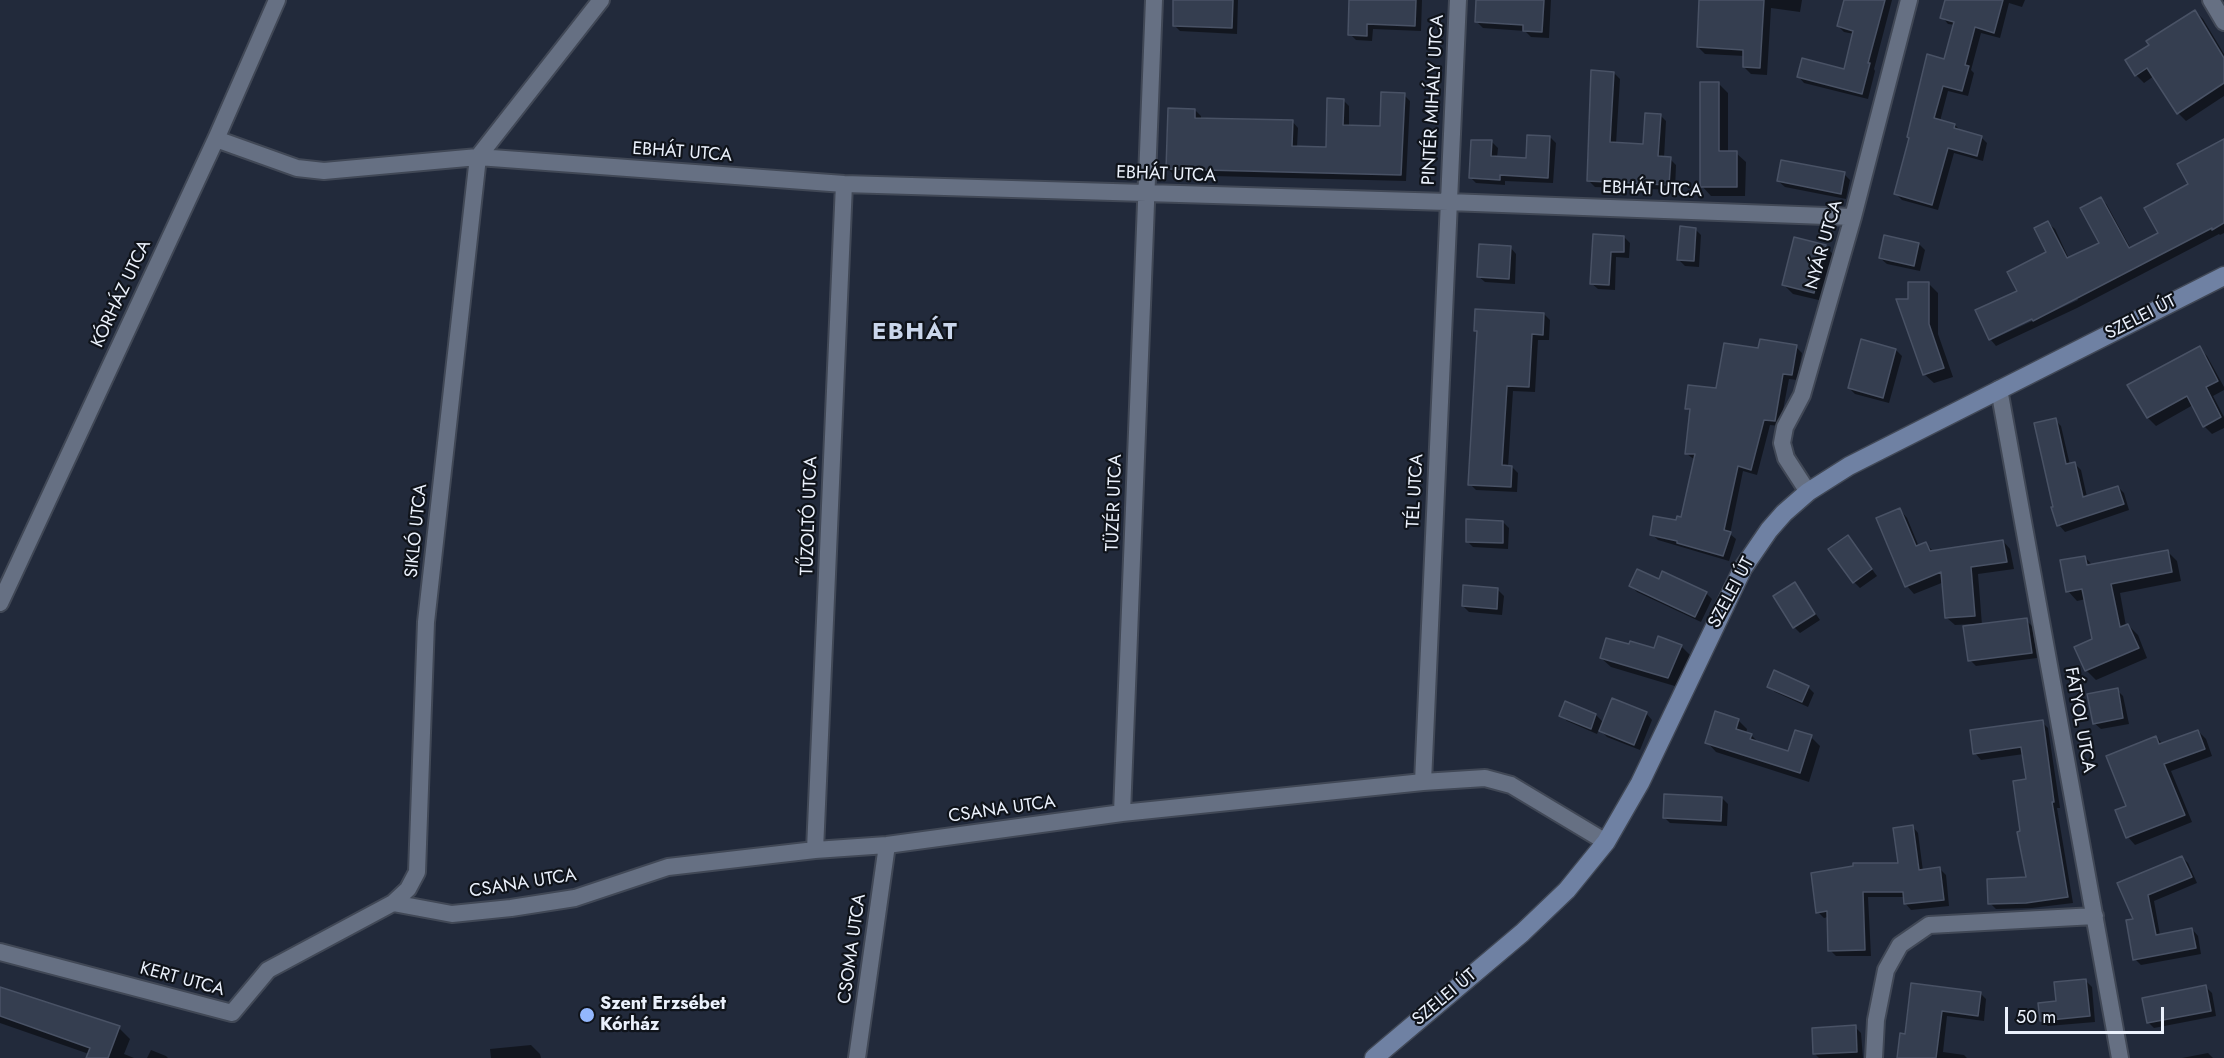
<!DOCTYPE html>
<html>
<head>
<meta charset="utf-8">
<style>
  body { margin:0 }
  #map { position:relative; width:2224px; height:1058px; overflow:hidden; background:#222a3b; font-family:Jost,sans-serif }
  canvas { display:block }
  .scale { position:absolute; left:2005px; top:1007px; width:159px; height:27px; box-sizing:border-box; border:3px solid #ebf1fc; border-top:0; padding-left:8px; font-size:18px; line-height:21px; white-space:nowrap; color:#ebf1fc; -webkit-text-stroke:4px #0f131a; paint-order:stroke }
</style>
</head>
<body>
<div id="map">
<canvas width="2224" height="1058"></canvas>
<div class="scale">50 m</div>
</div>
<script>
const ctx = document.querySelector('canvas').getContext('2d');
ctx.lineJoin = 'round';
function fillPath(path, color) { ctx.fillStyle = color; ctx.fill(path, 'evenodd'); }
const poly = rows => new Path2D(rows.map(r => 'M' + r).join(''));
function trace(path, color, width, dash) { ctx.strokeStyle = color; ctx.lineWidth = width; ctx.lineCap = dash ? 'butt' : 'round'; ctx.setLineDash(dash || []); ctx.stroke(path); }
function label(font, color, halo, rows, align = 'center') {
  ctx.font = font + ' Jost,sans-serif'; ctx.lineWidth = 4.5; ctx.setLineDash([]); ctx.textBaseline = 'middle'; ctx.strokeStyle = halo; ctx.fillStyle = color; for (const [text, x, y, turn = 0] of rows) {
    ctx.save(); ctx.translate(x, y); ctx.rotate((+turn || 0) * Math.PI / 180); ctx.textAlign = isNaN(turn) ? turn : align; if (halo) ctx.strokeText(text, 0, 0); ctx.fillText(text, 0, 0); ctx.restore();
  }
}
const shadow = poly([
  [1175,0,1238,0,1237,34,1180,31,1174,25],
  [1351,0,1422,0,1421,31,1373,29,1372,41,1356,40,1350,34],
  [1477,0,1551,0,1549,38,1531,37,1525,31,1483,28,1476,21],
  [1701,0,1802,0,1800,12,1771,8,1767,75,1751,74,1744,67,1745,56,1705,54,1698,47],
  [1845,0,1892,0,1874,69,1875,71,1868,99,1804,83,1798,76,1846,71,1854,34,1844,32,1838,26],
  [1947,0,2025,0,2022,7,2009,3,2000,38,1981,33,1971,70,1974,73,1968,96,1948,91,1940,121,1955,125,1961,131,1981,137,1987,143,1983,161,1954,153,1938,210,1902,200,1896,194,1945,61,1955,25,1948,24,1942,17],
  [2195,11,2203,19,2224,54,2224,96,2186,121,2178,113,2154,76,2144,83,2136,75,2151,45],
  [1614,73,1620,79,1616,144,1645,145,1660,115,1666,121,1664,158,1670,159,1676,165,1675,190,1595,187,1589,181],
  [1719,84,1728,93,1728,152,1736,153,1746,162,1745,196,1711,196,1702,186],
  [1404,95,1410,101,1406,181,1174,175,1168,169,1195,110,1201,116,1201,119,1292,121,1298,128,1297,147,1327,148,1343,100,1349,106,1349,126,1381,128],
  [1550,137,1556,143,1553,183,1505,181,1505,185,1476,183,1470,177,1492,142,1498,148,1497,158,1527,160],
  [2224,141,2224,233,2220,235,2219,234,2077,308,1996,346,1991,340,2078,300,2077,298,1990,339,1977,311,2019,291,2009,273,2048,252,2036,228,2048,223,2055,229,2069,259,2101,244,2082,208,2101,198,2107,205,2131,249,2160,234,2146,209,2190,184,2179,165],
  [1844,174,1850,180,1846,199,1785,187,1778,181],
  [1695,229,1701,235,1699,267,1685,266,1679,260],
  [1594,235,1624,237,1630,243,1629,258,1616,257,1615,290,1598,289,1591,283],
  [1919,244,1925,250,1920,271,1887,264,1880,258],
  [1825,246,1835,256,1823,301,1793,294,1784,285],
  [1510,247,1516,254,1515,284,1485,282,1478,276],
  [1929,284,1938,293,1938,334,1953,377,1934,383,1924,374,1909,301],
  [1544,314,1550,320,1549,340,1538,340,1535,392,1513,391,1508,467,1512,467,1518,473,1517,492,1476,490,1470,484,1479,334,1475,330],
  [1862,341,1896,350,1902,356,1889,403,1855,394,1849,388],
  [1796,347,1802,353,1797,380,1789,379,1780,426,1770,425,1757,475,1743,471,1730,534,1736,539,1729,561,1658,540,1652,534,1682,519,1695,460,1687,454,1692,413,1687,408,1717,390,1759,350],
  [2199,348,2207,356,2224,387,2224,390,2213,396,2224,417,2224,428,2212,434,2204,426,2193,405,2156,426,2148,418],
  [2055,420,2061,426,2070,465,2075,464,2081,470,2087,497,2118,487,2124,493,2129,510,2065,532,2059,525,2053,508],
  [1900,510,1907,518,1919,547,1926,544,1934,552,2003,541,2010,549,2014,569,1978,574,1982,625,2026,620,2032,626,2037,658,1976,666,1970,660,1974,624,1955,625,1947,618,1944,582,1914,594,1907,586,1878,519],
  [1503,522,1509,528,1508,549,1473,547,1467,541],
  [1848,537,1877,576,1860,588,1854,582],
  [2167,551,2177,561,2181,581,2120,593,2126,626,2128,625,2138,635,2147,658,2096,680,2086,670,2094,640,2086,599,2077,601,2068,591,2085,557,2093,566],
  [1659,581,1706,593,1712,599,1701,622,1637,592,1631,586],
  [1795,584,1820,620,1800,633,1794,627],
  [1498,590,1504,596,1502,615,1469,612,1463,606],
  [1681,646,1691,656,1678,687,1611,667,1601,658],
  [1769,686,1808,687,1814,693,1808,707,1775,692],
  [2117,690,2123,696,2129,724,2101,729,2094,723],
  [1646,713,1652,720,1640,750,1607,737,1599,729,1597,734,1567,721,1561,715,1596,715,1604,723],
  [1738,720,1747,729,1746,734,1751,735,1759,743,1789,753,1811,737,1820,746,1809,782,1716,752,1707,742],
  [2042,722,2048,728,2060,808,2057,808,2073,903,2032,908,1996,909,1990,903,2028,879,2021,833,2028,781,2024,754,1981,760,1975,753],
  [2198,731,2206,739,2212,756,2171,771,2192,822,2135,845,2128,837,2117,811,2128,807,2156,737,2163,744],
  [1722,798,1728,804,1727,826,1670,823,1664,817],
  [1912,826,1918,833,1923,871,1940,869,1946,875,1949,906,1911,910,1905,903,1905,897,1868,897,1871,956,1836,956,1830,950,1828,917,1824,918,1818,912,1900,865],
  [2182,857,2188,863,2197,883,2154,901,2160,935,2192,929,2198,936,2201,954,2141,965,2135,959,2135,920,2119,883],
  [2086,981,2092,987,2095,1022,2048,1026,2041,1020,2058,1003],
  [1912,985,1980,993,1986,999,1984,1021,1947,1016,1943,1052,1964,1055,1967,1058,1898,1058,1906,1035],
  [2206,987,2212,993,2216,1016,2154,1028,2148,1022],
  [0,988,119,1028,130,1039,124,1054,134,1058,88,1058,89,1054,0,1023],
  [1855,1027,1861,1033,1863,1058,1819,1058,1815,1054],
  [531,1045,540,1054,541,1058,491,1058,490,1049],
  [151,1050,166,1056,168,1058,147,1058],
  [2208,1053,2213,1058,2182,1058]
]);
const building = poly([
  [1173,0,1233,0,1232,28,1173,26,1173,0],
  [1349,0,1416,0,1415,26,1367,24,1367,36,1348,35,1349,0],
  [1476,0,1544,0,1542,32,1523,31,1523,25,1475,22,1476,0],
  [1699,0,1764,0,1760,68,1743,67,1743,50,1697,47,1699,0],
  [1844,0,1885,0,1868,63,1870,63,1862,94,1797,77,1802,58,1844,69,1853,31,1837,26,1844,0],
  [1945,0,2003,0,1994,33,1975,27,1965,65,1969,66,1962,91,1943,86,1934,118,1955,124,1954,128,1982,136,1977,156,1948,148,1932,205,1894,194,1909,138,1907,137,1927,54,1944,59,1954,22,1940,18,1945,0],
  [2195,10,2224,58,2224,83,2177,114,2147,68,2135,76,2125,60,2149,45,2146,41,2195,10],
  [1591,70,1614,72,1610,142,1643,144,1645,113,1661,114,1658,156,1671,157,1669,185,1587,181,1591,70],
  [1700,82,1719,82,1719,151,1737,151,1737,187,1700,187,1700,82],
  [1381,92,1405,93,1401,175,1166,169,1168,108,1195,109,1195,118,1293,120,1292,146,1326,147,1327,98,1344,99,1343,125,1380,126,1381,92],
  [1527,135,1550,136,1548,178,1500,175,1500,180,1469,178,1471,140,1492,140,1491,156,1526,158,1527,135],
  [2224,139,2224,223,2212,230,2212,228,2033,321,2032,319,1989,340,1975,310,2017,291,2007,272,2046,252,2034,228,2048,221,2067,258,2099,243,2080,208,2101,197,2129,248,2158,233,2144,208,2188,184,2177,164,2224,139],
  [1781,160,1845,172,1841,194,1777,181,1781,160],
  [1680,226,1696,228,1694,261,1677,260,1680,226],
  [1593,234,1624,236,1624,252,1611,252,1609,285,1590,284,1593,234],
  [1884,235,1919,243,1914,266,1879,258,1884,235],
  [1794,237,1826,245,1814,293,1782,285,1794,237],
  [1479,244,1511,246,1509,279,1477,277,1479,244],
  [1908,282,1929,282,1929,324,1944,368,1923,375,1896,299,1908,299,1908,282],
  [1475,309,1544,313,1543,335,1532,334,1529,387,1507,386,1502,465,1512,466,1511,487,1468,485,1477,331,1474,331,1475,309],
  [1760,339,1797,345,1792,375,1783,374,1775,421,1764,420,1751,470,1738,466,1724,530,1731,532,1723,556,1677,543,1677,541,1650,535,1653,516,1676,520,1677,516,1681,517,1695,454,1685,454,1690,409,1685,409,1688,385,1716,388,1724,343,1758,348,1760,339],
  [1861,339,1896,349,1883,398,1848,388,1861,339],
  [2200,346,2218,381,2206,387,2221,417,2203,427,2187,396,2147,418,2127,385,2200,346],
  [2056,418,2066,464,2075,462,2083,497,2118,486,2124,504,2057,526,2051,507,2053,507,2034,423,2056,418],
  [1900,508,1916,546,1926,542,1930,551,2003,540,2007,562,1971,567,1975,616,1945,618,1941,572,1905,587,1876,518,1900,508],
  [1466,519,1503,521,1503,543,1466,542,1466,519],
  [1848,535,1872,569,1853,583,1828,549,1848,535],
  [2168,550,2172,572,2111,584,2120,627,2128,624,2139,648,2085,671,2074,647,2092,639,2082,589,2066,592,2060,560,2085,556,2087,565,2168,550],
  [1637,569,1659,579,1662,571,1707,592,1695,617,1629,586,1637,569],
  [1795,582,1815,614,1793,628,1773,596,1795,582],
  [1463,585,1498,588,1497,609,1462,606,1463,585],
  [2027,618,2032,653,1968,661,1963,626,2027,618],
  [1658,636,1682,645,1668,678,1600,658,1606,638,1629,644,1630,641,1654,648,1658,636],
  [1774,670,1809,686,1802,702,1767,687,1774,670],
  [2118,688,2123,718,2093,724,2087,694,2118,688],
  [1612,698,1647,712,1634,745,1599,731,1612,698],
  [1565,701,1596,714,1591,729,1559,716,1565,701],
  [1715,711,1739,719,1736,729,1752,734,1750,739,1788,751,1795,730,1812,735,1800,773,1705,743,1715,711],
  [2043,720,2054,802,2052,802,2068,897,2026,903,1988,904,1987,879,2026,877,2017,832,2020,831,2013,781,2026,779,2021,747,1973,754,1970,730,2043,720],
  [2198,730,2205,749,2164,764,2185,815,2126,838,2115,810,2126,806,2106,756,2156,736,2159,744,2198,730],
  [1664,794,1722,797,1721,821,1663,818,1664,794],
  [1913,825,1919,870,1940,867,1944,900,1904,904,1903,892,1863,892,1865,950,1828,951,1827,911,1816,913,1811,873,1853,866,1853,863,1898,863,1893,828,1913,825],
  [2182,856,2192,877,2148,895,2156,935,2192,928,2196,948,2133,960,2126,920,2133,919,2117,883,2182,856],
  [2086,979,2090,1016,2040,1021,2038,1003,2056,1001,2054,982,2086,979],
  [1911,983,1981,992,1978,1016,1942,1011,1936,1058,1897,1058,1900,1033,1905,1034,1911,983],
  [2206,985,2211,1011,2147,1023,2142,998,2206,985],
  [0,987,120,1026,108,1058,86,1058,90,1048,0,1016,0,987],
  [1856,1025,1857,1052,1813,1054,1812,1028,1856,1025]
]);
const street = poly([
  [2211,0,2224,22],
  [216,139,297,168,324,171,478,157,601,0],
  [1999,389,2120,1058],
  [1808,492,1786,458,1782,443,1785,427,1802,395,1853,217,1909,0],
  [0,603,216,139,277,0],
  [1423,782,1458,0],
  [1122,813,1154,0],
  [815,850,844,184],
  [393,903,452,914,511,908,575,898,668,867,815,850,887,845,1122,813,1423,782,1485,778,1511,785,1606,842],
  [0,952,232,1013,268,970,393,903,408,889,417,872,426,622,478,157,844,184,1448,202,1853,217],
  [857,1058,887,845],
  [1874,1058,1876,1020,1886,970,1900,945,1929,925,2095,916]
]);
const secondary = poly([
  [1374,1058,1522,933,1567,890,1606,842,1640,783,1743,568,1769,530,1784,513,1808,492,1849,466,2224,276]
]);
const markers = [
  [587,1015,8,"#93b7fd"]
];
const streetNames = [
  ["PINTÉR MIHÁLY UTCA",1434,100,-87],
  ["EBHÁT UTCA",682,153,4],
  ["EBHÁT UTCA",1166,175,2],
  ["EBHÁT UTCA",1652,190,2],
  ["NYÁR UTCA",1825,245,-74],
  ["KÓRHÁZ UTCA",122,294,-65],
  ["SZELEI ÚT",2141,318,-27],
  ["TÉL UTCA",1416,491,-87],
  ["TÜZÉR UTCA",1115,503,-88],
  ["TŰZOLTÓ UTCA",810,516,-88],
  ["SIKLÓ UTCA",417,531,-84],
  ["SZELEI ÚT",1732,593,-62],
  ["FÁTYOL UTCA",2079,720,80],
  ["CSANA UTCA",1002,810,-8],
  ["CSANA UTCA",523,884,-9],
  ["CSOMA UTCA",853,949,-82],
  ["KERT UTCA",182,980,15],
  ["SZELEI ÚT",1445,998,-40]
];
const poiNames = [
  ["Szent Erzsébet",600,1005],
  ["Kórház",600,1026]
];
const districtNames = [
  ["EBHÁT",915,333]
];
fillPath(shadow, '#0007');
fillPath(building, '#353e50');
trace(building, '#495265', 1.5);
trace(street, '#414856', 20);
trace(secondary, '#414856', 21);
trace(street, '#667083', 16);
trace(secondary, '#6f81a3', 18);
for (const [x, y, r, color] of markers) { const dot = new Path2D(); dot.arc(x, y, r, 0, 2 * Math.PI); ctx.fillStyle = color; ctx.fill(dot); trace(dot, '#0f131a', 2); }
label('18px', '#ebf1fc', '#0f131a', streetNames);
label('bold 18px', '#ebf1fc', '#0f131a', poiNames, 'left');
ctx.letterSpacing = '1.5px';
label('bold 24px', '#cad6eb', '#0f131a', districtNames);
ctx.letterSpacing = '0px';
</script>
</body>
</html>
